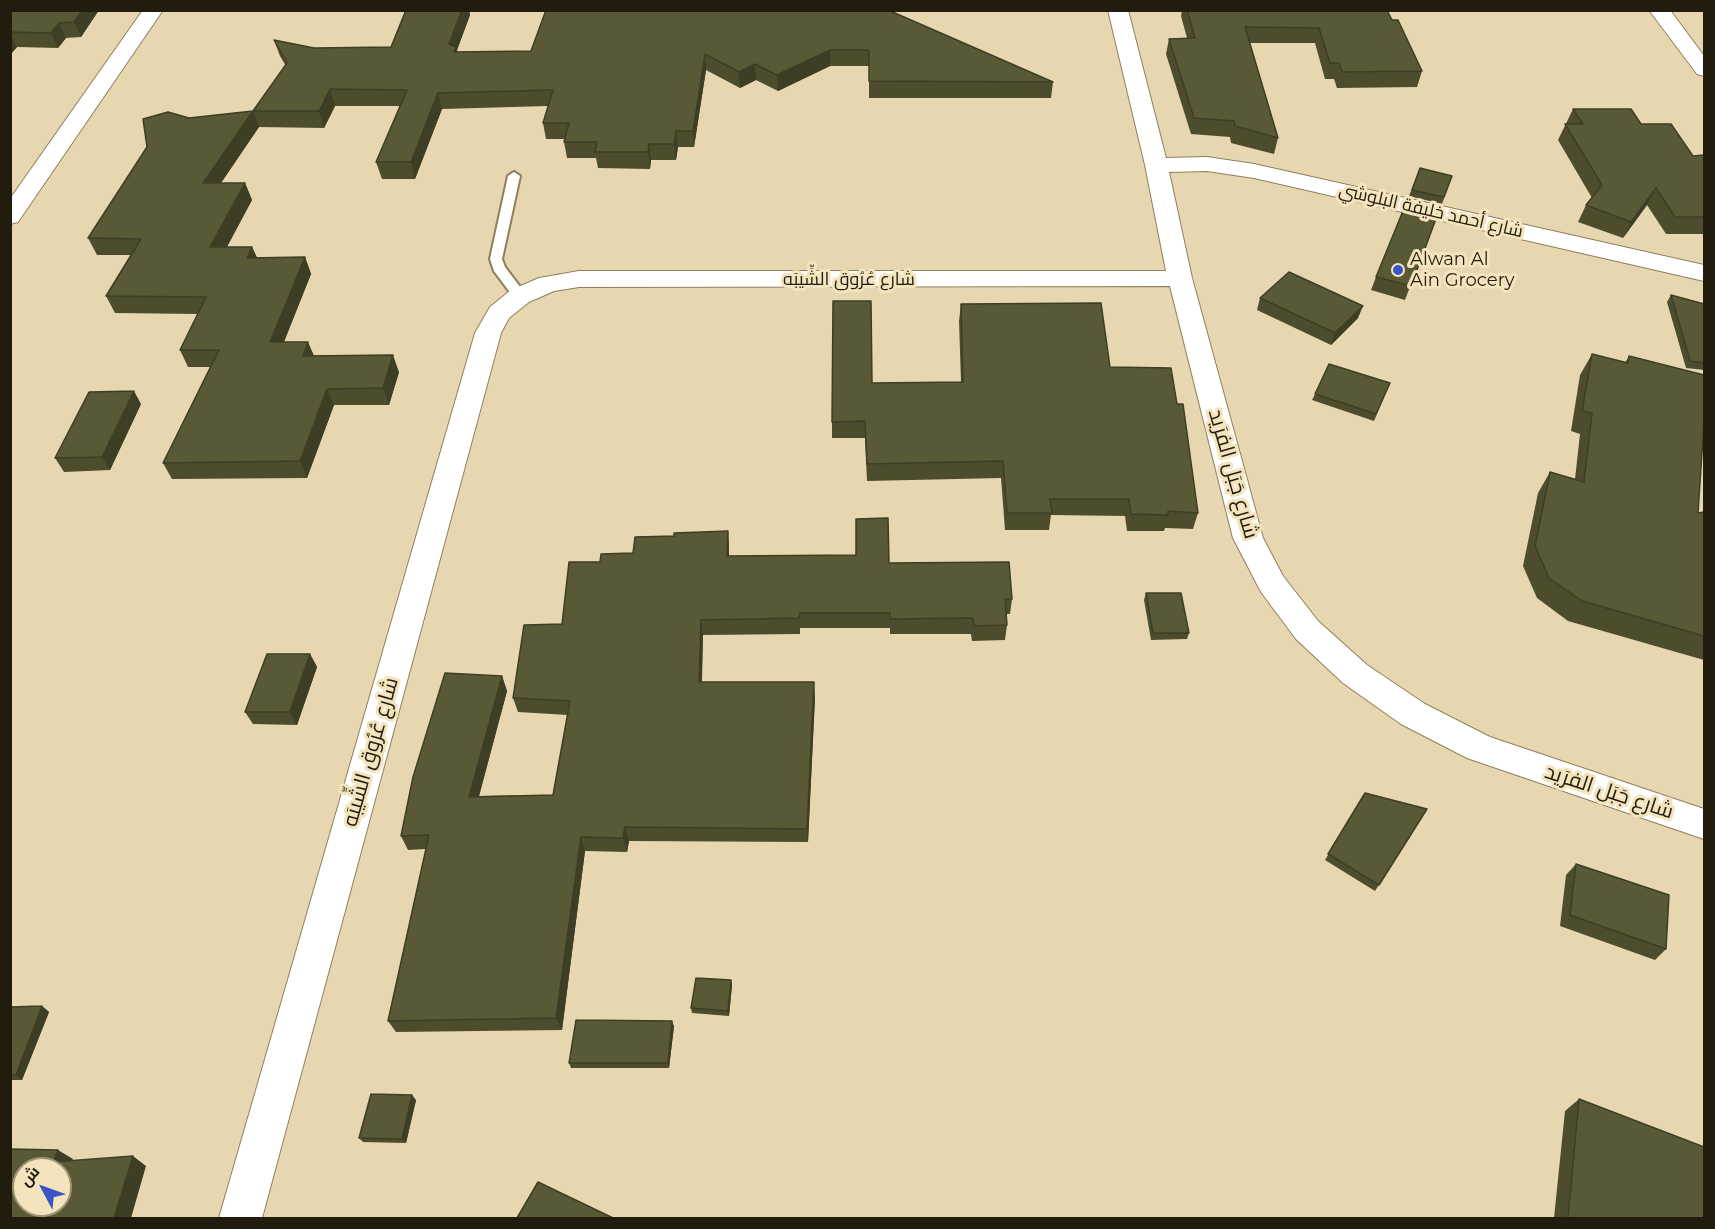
<!DOCTYPE html>
<html>
<head>
<meta charset="utf-8">
<style>
  body { margin:0 }
  #map { position:relative; width:1715px; height:1229px; overflow:hidden; background:#e7d7b1; font-family:Montserrat,Cairo,sans-serif }
  canvas { display:block }
  .frame { position:absolute; inset:0; border:12px solid #221c0e; pointer-events:none }
  .north { position:absolute; left:12px; top:1157px; width:60px; height:60px; box-sizing:border-box; background:#f4e4be; border:2px solid #a09478; border-radius:50%; rotate:311deg; font-size:16px; font-weight:700; line-height:24px; text-align:center; color:#221c0e }
  .north::after { content:''; display:block; margin:auto; width:21px; height:27px; background:#3854c6; clip-path:polygon(50% 0,100% 100%,50% 72%,0 100%) }
</style>
</head>
<body>
<div id="map">
<canvas width="1715" height="1229"></canvas>
<div class="frame"></div>
<div class="north">ش</div>
</div>
<script>
const ctx = document.querySelector('canvas').getContext('2d');
ctx.lineJoin = 'round';
const poly = rows => new Path2D(rows.map(r => 'M' + r).join(''));
function trace(path, color, width, dash) { ctx.strokeStyle = color; ctx.lineWidth = width; ctx.lineCap = dash ? 'butt' : 'round'; ctx.setLineDash(dash || []); ctx.stroke(path); }
function fillPath(path, color) { ctx.fillStyle = color; ctx.fill(path, 'evenodd'); }
function label(font, color, halo, rows, align = 'center') {
  ctx.font = font + ' Montserrat,Cairo,sans-serif'; ctx.lineWidth = 6; ctx.setLineDash([]); ctx.textBaseline = 'middle'; ctx.strokeStyle = halo; ctx.fillStyle = color; for (const [text, x, y, turn = 0] of rows) {
    ctx.save(); ctx.translate(x, y); ctx.rotate((+turn || 0) * Math.PI / 180); ctx.textAlign = isNaN(turn) ? turn : align; if (halo) ctx.strokeText(text, 0, 0); ctx.fillText(text, 0, 0); ctx.restore();
  }
}
const service = poly([
  [514,172,520,176,502,259,505,267,527,296,520,300,515,299,494,271,490,259,508,176,514,172]
]);
const minor = poly([
  [143,10,163,10,18,222,10,224,10,199,143,10],
  [1108,10,1128,10,1166,158,1207,157,1254,164,1704,265,1704,281,1254,178,1207,171,1169,172,1192,278,1263,538,1283,576,1318,621,1367,665,1425,704,1490,737,1704,809,1704,839,1467,758,1401,724,1343,683,1296,639,1261,592,1233,538,1170,286,579,287,554,291,529,302,509,318,501,333,262,1218,219,1218,475,333,490,307,511,290,539,278,579,271,1166,271,1145,165,1108,10],
  [1649,10,1670,10,1704,56,1704,76,1697,74,1649,10]
]);
const wall = poly([
  [10,10,99,10,81,37,66,38,58,48,17,47,10,55],
  [406,10,469,10,470,15,457,50,457,52,531,51,888,10,1053,82,1051,98,869,98,869,66,830,66,778,91,756,80,740,88,706,70,694,147,678,147,676,160,651,160,650,169,598,168,596,158,567,158,564,142,564,139,546,139,543,123,548,106,442,109,415,179,382,179,376,162,400,106,335,106,324,128,259,127,221,183,245,183,252,200,227,247,252,247,257,258,305,257,311,274,284,342,314,356,399,372,389,405,334,405,307,478,172,479,163,463,210,367,188,367,180,350,198,314,115,313,106,296,131,255,97,255,88,238,189,118,253,111,286,66,280,56,274,40,314,48,391,47],
  [1182,10,1387,10,1392,20,1422,71,1417,87,1337,88,1334,79,1325,79,1315,43,1250,43,1278,138,1274,154,1231,143,1230,137,1191,134,1166,54,1169,39,1187,38,1181,16],
  [1573,109,1641,124,1693,156,1704,155,1704,234,1666,234,1647,205,1623,238,1578,222,1586,205,1592,198,1558,140],
  [1420,168,1452,176,1442,204,1409,196],
  [1440,208,1405,300,1371,290,1376,277],
  [1671,295,1704,304,1704,370,1686,368,1667,302],
  [1260,298,1358,318,1331,345,1257,310],
  [961,304,1110,367,1177,404,1198,513,1193,529,1165,528,1164,531,1127,531,1125,516,1051,515,1049,530,1005,530,1001,478,867,481,865,438,832,438,832,422,872,383,961,382,959,321],
  [1592,354,1625,363,1629,356,1698,513,1704,512,1704,660,1568,621,1537,598,1523,566,1538,493,1550,472,1575,479,1580,434,1571,431,1580,375],
  [1390,383,1374,421,1312,400,1315,394],
  [141,404,110,470,64,472,55,458],
  [728,531,729,556,889,563,1012,599,1010,614,1007,614,1007,625,1005,640,972,641,971,634,890,634,890,628,800,628,800,634,703,635,702,682,815,697,808,842,629,841,627,852,585,851,562,1030,396,1032,388,1021,426,849,408,850,401,836,502,676,507,691,479,796,553,795,568,715,518,712,513,698,562,624,600,562,633,553,674,536],
  [1146,593,1189,633,1187,639,1151,640,1144,600],
  [310,654,317,667,297,725,253,724,245,712],
  [1365,793,1427,809,1375,891,1325,860],
  [1576,864,1666,949,1655,960,1560,926,1566,875],
  [731,980,732,985,729,1016,692,1013,691,1008],
  [42,1006,49,1012,22,1080,10,1080,10,1007],
  [674,1026,669,1068,571,1068,569,1063],
  [1579,1099,1704,1218,1554,1218,1565,1111],
  [416,1100,406,1143,363,1142,359,1138]
]);
const shadedWall = poly([
  [82,10,99,10,81,37,74,22],
  [462,10,469,10,470,15,457,50,460,63,449,44],
  [59,23,66,38,58,48,51,33],
  [10,34,17,47,10,55],
  [830,50,830,66,778,91,777,75],
  [705,54,706,70,694,147,693,131],
  [755,64,756,80,740,88,739,72],
  [330,89,335,106,324,128,319,111],
  [438,93,442,109,415,179,411,162],
  [253,111,259,127,210,199,203,183],
  [676,131,678,147,676,160,674,144],
  [649,144,651,160,650,169,648,152],
  [245,183,252,200,218,263,210,247],
  [1656,188,1647,205,1623,238,1631,222],
  [252,247,260,264,247,258],
  [305,257,311,274,277,359,270,342],
  [1363,306,1358,318,1331,345,1335,333],
  [308,342,315,358,303,356],
  [393,355,399,372,389,405,383,388],
  [327,389,334,405,307,478,300,461],
  [134,391,141,404,110,470,102,457],
  [728,531,729,546,729,572,727,556],
  [701,620,703,635,701,697,699,682],
  [310,654,317,667,297,725,290,712],
  [502,676,507,691,475,811,469,797],
  [814,682,815,697,808,842,807,829],
  [625,827,629,841,627,852,623,838],
  [581,837,585,851,562,1030,556,1018],
  [731,980,732,985,729,1016,728,1011],
  [42,1006,49,1012,22,1080,16,1075],
  [672,1021,674,1026,669,1068,668,1063],
  [412,1095,416,1100,406,1143,402,1139],
  [58,1150,73,1159,68,1171,53,1162],
  [133,1156,146,1166,131,1218,114,1218]
]);
const building = poly([
  [10,10,82,10,74,22,59,23,51,33,10,32,10,10],
  [406,10,462,10,449,44,456,47,454,52,531,51,546,10,888,10,1053,82,869,81,869,50,830,50,777,75,755,64,739,72,705,54,693,131,676,131,674,144,649,144,648,152,595,152,597,142,564,142,569,123,543,123,553,90,438,93,411,162,376,162,407,90,330,89,319,111,253,111,203,183,245,183,210,247,252,247,247,258,305,257,270,342,308,342,303,356,393,355,383,388,327,389,300,461,163,463,219,350,180,350,206,297,106,296,141,239,88,238,147,147,143,119,168,112,189,118,253,111,287,63,274,40,314,48,391,47,406,10],
  [1187,10,1387,10,1392,20,1398,20,1422,71,1342,72,1339,63,1330,63,1319,28,1245,27,1278,138,1235,126,1234,121,1194,118,1169,39,1195,38,1187,10],
  [1573,109,1631,109,1641,124,1671,124,1693,156,1704,155,1704,217,1675,217,1656,188,1631,222,1586,205,1602,185,1565,124,1583,124,1573,109],
  [1420,168,1452,176,1444,197,1412,190,1420,168],
  [1407,201,1440,208,1411,286,1376,277,1407,201],
  [1289,272,1363,306,1335,333,1260,298,1289,272],
  [1671,295,1704,304,1704,363,1690,361,1671,295],
  [833,301,871,301,872,383,963,382,961,304,1101,303,1110,367,1171,368,1177,404,1183,404,1198,513,1168,511,1168,515,1131,514,1129,499,1050,499,1052,513,1007,513,1003,461,867,464,865,421,832,422,833,301],
  [1592,354,1628,363,1629,356,1704,375,1704,422,1698,513,1704,512,1704,636,1582,601,1549,578,1535,546,1550,472,1584,482,1592,413,1582,411,1592,354],
  [1329,364,1390,383,1376,414,1315,394,1329,364],
  [134,391,102,457,55,458,89,392,134,391],
  [888,518,889,563,1009,562,1012,599,1005,599,1007,625,974,626,973,618,890,619,890,613,800,613,799,618,701,620,699,682,814,682,807,829,625,827,623,838,581,837,556,1018,388,1021,429,835,401,836,413,777,445,673,502,676,469,797,553,795,570,701,513,698,524,625,562,624,569,562,600,562,601,554,633,553,635,537,674,536,674,533,728,531,727,556,856,555,856,519,888,518],
  [1146,593,1181,593,1189,633,1153,633,1146,593],
  [267,654,310,654,290,712,245,712,267,654],
  [1365,793,1427,809,1379,885,1328,854,1365,793],
  [1576,864,1669,895,1666,949,1570,915,1576,864],
  [696,978,731,980,728,1011,691,1008,696,978],
  [42,1006,16,1075,10,1075,10,1007,42,1006],
  [576,1020,672,1021,668,1063,569,1063,576,1020],
  [371,1094,412,1095,402,1139,359,1138,371,1094],
  [1579,1099,1704,1147,1704,1218,1568,1218,1579,1099],
  [10,1149,58,1150,53,1162,133,1156,114,1218,10,1218,10,1149],
  [24,1169,60,1169,60,1205,24,1205,24,1169],
  [538,1182,613,1218,517,1218,538,1182]
]);
const markers = [
  [1398,270,6,"#3854c6"]
];
const farStreetnames = [
  ["شارع أحمد خليفة البلوشي",1431,211,13],
  ["شارع عُرُوق الشِّيبَه",849,280]
];
const farPoinames = [
  ["Alwan Al",1410,260],
  ["Ain Grocery",1410,281]
];
const streetNames = [
  ["شارع جَبَل الفرَيد",1233,474,74],
  ["شارع عُرُوق الشِّيبَه",371,752,-74],
  ["شارع جَبَل الفرَيد",1609,792,18]
];
trace(service, '#8f805c', 4);
trace(minor, '#8f805c', 2);
fillPath(service, '#fff');
fillPath(minor, '#fff');
fillPath(wall, '#4d4d2e');
fillPath(shadedWall, '#3e3e25');
fillPath(building, '#595935');
trace(building, '#3e3e25', 1.5);
for (const [x, y, r, color] of markers) { const dot = new Path2D(); dot.arc(x, y, r, 0, 2 * Math.PI); ctx.fillStyle = color; ctx.fill(dot); trace(dot, '#f4e4be', 2); }
label('18px', '#221c0e', '#f4e4be', farStreetnames);
label('18px', '#221c0e', '#f4e4be', farPoinames, 'left');
label('21px', '#221c0e', '#f4e4be', streetNames);
</script>
</body>
</html>
